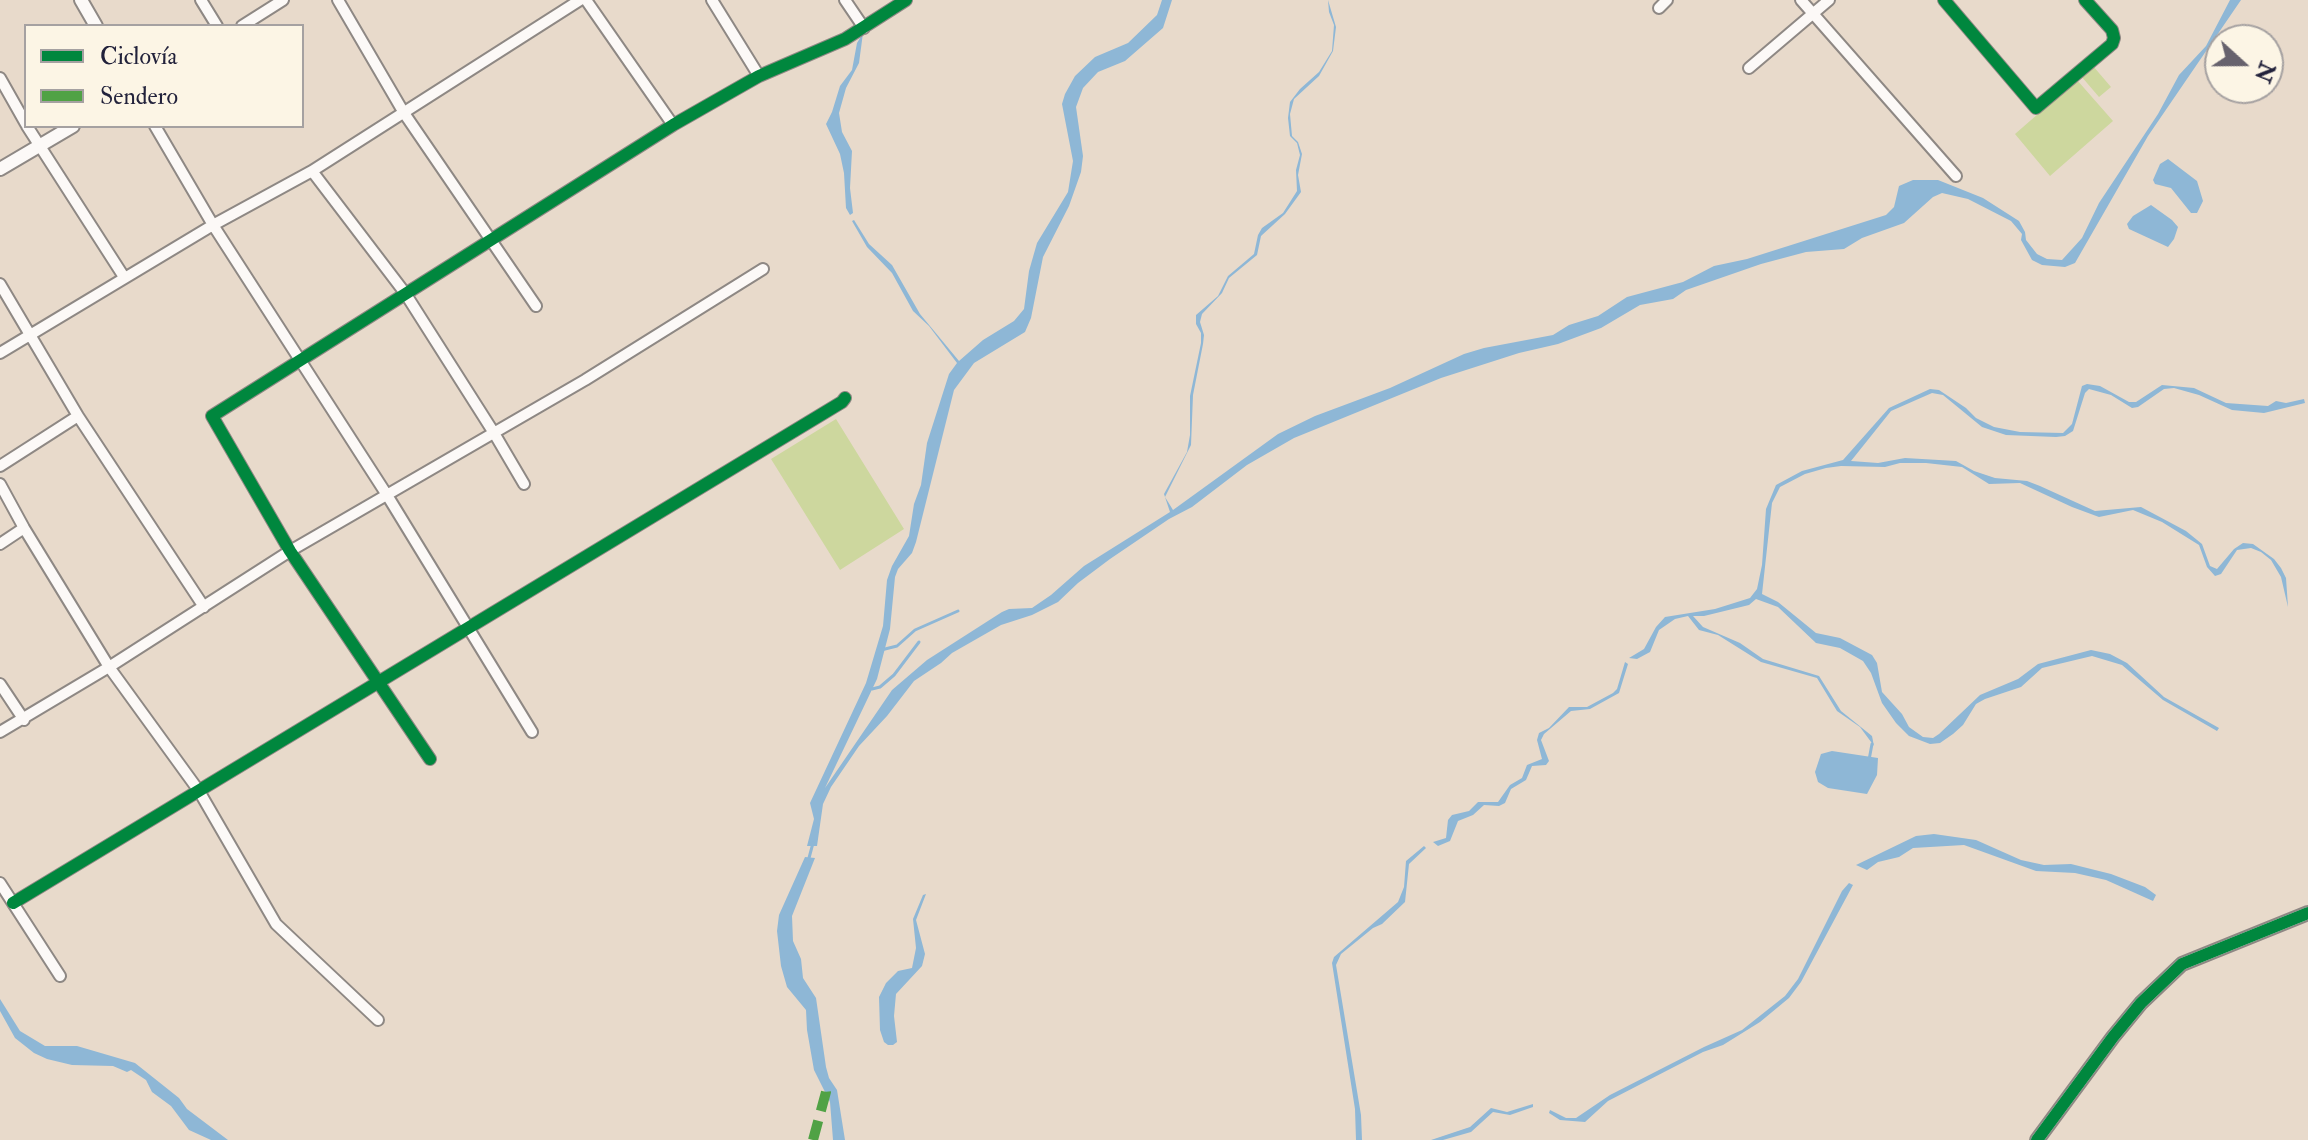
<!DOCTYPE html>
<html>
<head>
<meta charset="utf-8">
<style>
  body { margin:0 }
  #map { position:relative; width:2308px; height:1140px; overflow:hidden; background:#e8dacb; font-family:"IM FELL Double Pica",serif }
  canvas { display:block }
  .legend { position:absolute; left:24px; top:24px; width:280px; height:104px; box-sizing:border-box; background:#fcf5e5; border:2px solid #a5a1a1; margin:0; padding:10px 14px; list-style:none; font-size:24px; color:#22223b }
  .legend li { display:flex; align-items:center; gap:16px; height:40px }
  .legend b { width:40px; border:2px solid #a5a1a1 }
  .north { position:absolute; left:2204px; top:24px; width:80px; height:80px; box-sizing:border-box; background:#fcf5e5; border:2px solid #a5a1a1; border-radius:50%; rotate:111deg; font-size:22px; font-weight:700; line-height:32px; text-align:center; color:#22223b }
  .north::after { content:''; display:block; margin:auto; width:28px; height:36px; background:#67626d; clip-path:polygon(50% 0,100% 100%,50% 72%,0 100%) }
</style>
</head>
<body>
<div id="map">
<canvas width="2308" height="1140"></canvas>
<ul class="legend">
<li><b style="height:10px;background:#00873e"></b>Ciclovía</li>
<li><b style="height:10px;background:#50a245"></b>Sendero</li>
</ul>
<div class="north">N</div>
</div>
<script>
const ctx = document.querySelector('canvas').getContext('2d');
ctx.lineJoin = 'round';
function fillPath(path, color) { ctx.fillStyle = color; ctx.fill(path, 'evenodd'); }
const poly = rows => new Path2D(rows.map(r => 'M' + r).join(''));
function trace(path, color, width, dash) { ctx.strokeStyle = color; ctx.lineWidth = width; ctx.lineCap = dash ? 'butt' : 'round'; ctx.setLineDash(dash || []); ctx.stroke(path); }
const green = poly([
  [2093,66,2111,87,2099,97,2081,76],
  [2077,80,2113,121,2050,176,2015,134],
  [836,419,904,529,840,570,771,459]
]);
const water = poly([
  [1162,0,1172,0,1163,28,1125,61,1098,72,1083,88,1076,107,1083,156,1081,172,1069,206,1043,257,1031,318,1025,332,974,363,954,390,916,542,912,553,898,569,895,577,890,629,877,679,825,788,892,690,927,660,1002,612,1009,609,1032,608,1051,595,1084,566,1170,512,1164,494,1187,452,1190,435,1190,396,1201,343,1201,333,1196,324,1196,315,1218,296,1228,276,1254,254,1258,235,1262,228,1283,213,1297,191,1296,170,1300,155,1297,143,1290,136,1288,118,1290,102,1300,89,1319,72,1332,51,1334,25,1329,12,1328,0,1336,27,1333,51,1319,76,1294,99,1290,114,1292,136,1298,142,1302,154,1298,175,1301,192,1285,214,1261,236,1257,255,1229,278,1222,293,1202,314,1200,322,1204,335,1203,344,1193,395,1191,445,1165,497,1173,510,1278,434,1315,416,1390,388,1464,354,1484,348,1553,335,1569,325,1598,316,1627,297,1683,282,1714,266,1747,259,1886,215,1894,207,1899,186,1913,180,1938,180,1983,198,2019,221,2025,232,2026,240,2037,254,2047,259,2062,260,2082,238,2099,203,2158,114,2179,75,2206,46,2230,0,2241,0,2148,136,2075,263,2065,267,2042,265,2032,260,2021,240,2022,234,2011,221,1968,199,1942,193,1933,197,1904,223,1862,238,1844,249,1806,252,1761,264,1686,290,1673,299,1640,305,1601,328,1558,344,1519,353,1441,378,1294,438,1247,465,1192,507,1169,519,1110,559,1078,583,1058,602,1032,615,1001,625,952,653,941,663,914,681,887,716,859,746,831,787,823,804,817,846,807,846,814,819,810,803,866,683,883,626,887,580,892,566,909,536,914,504,921,485,927,443,949,374,957,363,929,326,913,311,892,273,867,247,852,221,854,220,869,244,892,265,920,314,959,361,983,340,1014,321,1024,309,1029,271,1037,243,1068,192,1073,161,1062,104,1065,94,1075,76,1095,57,1128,43,1157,15],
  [863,33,859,63,846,88,839,113,842,132,852,151,850,188,853,213,850,215,846,208,844,173,840,154,826,124,832,112,840,86,852,70,857,43],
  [2168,159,2197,181,2203,201,2197,213,2191,213,2171,188,2155,184,2153,180,2160,164],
  [2151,205,2172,220,2178,227,2174,239,2168,247,2129,229,2127,224,2133,216],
  [2087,384,2100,386,2129,402,2136,402,2162,385,2194,388,2226,403,2268,406,2276,401,2286,403,2304,399,2305,403,2264,413,2232,410,2199,395,2174,388,2164,389,2138,407,2132,408,2111,395,2089,389,2085,393,2073,431,2065,436,2056,437,2006,435,1982,427,1943,395,1932,393,1891,411,1851,461,1878,463,1905,458,1956,461,1974,471,1995,478,2027,481,2040,486,2095,511,2141,507,2186,531,2202,544,2210,566,2217,569,2234,549,2243,543,2253,544,2274,559,2281,568,2286,578,2288,607,2281,577,2271,560,2261,552,2251,548,2237,550,2221,574,2215,576,2207,567,2199,545,2162,522,2133,510,2099,517,2072,507,2020,483,1989,484,1962,467,1926,463,1900,463,1885,467,1841,466,1826,468,1805,474,1780,487,1772,503,1762,594,1778,602,1816,633,1840,638,1872,655,1877,663,1882,692,1902,714,1909,727,1923,737,1933,738,1939,734,1980,695,2018,679,2038,664,2091,650,2110,654,2127,663,2164,697,2219,728,2217,731,2163,700,2122,665,2092,656,2042,668,2021,687,1985,699,1976,704,1963,725,1953,734,1940,743,1930,744,1909,736,1896,723,1882,703,1871,673,1863,661,1840,648,1816,643,1778,607,1756,599,1749,605,1704,616,1693,616,1703,627,1740,643,1763,659,1819,676,1841,711,1872,736,1874,746,1860,727,1837,711,1817,678,1761,662,1718,635,1699,630,1688,616,1675,619,1659,630,1650,652,1637,659,1629,658,1644,649,1656,627,1665,617,1715,609,1750,598,1757,589,1762,565,1766,509,1776,485,1802,471,1843,460,1889,408,1930,389,1939,390,1966,408,1976,418,1994,427,2020,432,2063,433,2072,424,2082,386],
  [1625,662,1628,664,1619,693,1590,709,1571,711,1544,734,1541,740,1549,761,1546,765,1532,766,1526,780,1511,789,1505,803,1499,806,1484,805,1473,815,1458,821,1450,841,1438,846,1433,842,1446,838,1448,820,1452,815,1469,811,1478,802,1498,802,1510,785,1522,778,1527,765,1542,759,1537,740,1539,733,1549,728,1569,707,1587,707,1613,693,1617,689],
  [1832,751,1878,758,1877,775,1867,794,1828,788,1818,782,1815,772,1821,754],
  [1934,834,1976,840,2021,860,2044,865,2071,864,2111,874,2145,887,2156,895,2153,901,2106,880,2075,873,2036,871,1964,845,1913,848,1899,857,1878,862,1867,870,1856,865,1916,836],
  [1424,846,1426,848,1409,864,1405,902,1382,924,1373,928,1341,954,1336,965,1361,1115,1362,1140,1356,1140,1355,1109,1332,963,1334,957,1398,902,1404,887,1406,861],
  [805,857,815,858,792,916,793,941,801,959,803,978,816,998,826,1067,829,1078,837,1090,845,1140,833,1140,830,1102,814,1070,807,1030,806,1010,787,987,781,966,777,931,779,915],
  [1849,883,1853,885,1801,982,1789,998,1760,1022,1723,1045,1703,1052,1608,1101,1585,1122,1560,1120,1549,1113,1550,1110,1566,1118,1576,1118,1610,1095,1704,1047,1742,1030,1785,996,1798,979,1842,891],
  [926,894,916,920,925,954,922,966,896,994,894,1016,897,1042,893,1045,888,1045,884,1042,880,1030,879,997,886,983,898,971,912,968,916,948,913,919,923,895],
  [0,999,20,1031,45,1046,77,1046,135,1063,179,1098,187,1109,228,1140,211,1140,189,1130,171,1106,152,1092,146,1080,131,1070,127,1072,113,1066,72,1065,47,1059,34,1053,15,1038,0,1011],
  [1533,1104,1533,1107,1510,1115,1493,1112,1471,1132,1443,1140,1431,1140,1470,1127,1491,1108,1507,1112]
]);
const stream = poly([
  [881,650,897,646,915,630,958,611],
  [872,689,880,687,894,675,919,642],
  [1869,760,1872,744],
  [809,858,813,843]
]);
const minor = poly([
  [201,0,217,26],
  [338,0,404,113,536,306],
  [586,0,673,125],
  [712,0,759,76],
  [845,0,864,28],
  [1801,0,1956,176],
  [1944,0,2036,108,2112,44,2114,38,2112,30,2085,0],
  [1659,8,1667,0],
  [242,26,283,0],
  [1749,68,1829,0],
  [0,78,26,124],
  [27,126,124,277],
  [155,126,213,225,387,495,532,732],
  [312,171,405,293,494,433,524,484],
  [0,284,78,416,204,607],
  [0,353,213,225,312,171,580,0],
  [0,466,78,416],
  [0,484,24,528,109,667,199,791,276,924,378,1020],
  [0,544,24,528],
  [0,684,24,720],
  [0,732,109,667,290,551,585,380,763,269],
  [430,759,290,551,212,416,673,125,759,76,845,39,906,0],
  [0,883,60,976],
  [13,903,842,402,845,398]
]);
const tertiary = poly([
  [81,0,96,26],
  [0,169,73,126],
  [2037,1140,2113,1037,2141,1003,2182,964,2308,913]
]);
const quiet = poly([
  [813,1140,826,1092,825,1083]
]);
const cycleway = poly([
  [1944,0,2036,108,2112,44,2114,38,2112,30,2085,0],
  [430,759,290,551,212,416,673,125,759,76,845,39,906,0],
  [13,903,842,402,845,398],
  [2037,1140,2113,1037,2141,1003,2182,964,2308,913]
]);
fillPath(green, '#cdd79e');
fillPath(water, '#8eb7d6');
trace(stream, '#8eb7d6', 3);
trace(minor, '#8e8884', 14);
trace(tertiary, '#8e8884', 16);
trace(minor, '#fcf9f7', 10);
trace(tertiary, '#fcf9f7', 12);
trace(quiet, '#50a245', 10, [20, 10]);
trace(cycleway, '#00873e', 12);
</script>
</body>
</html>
